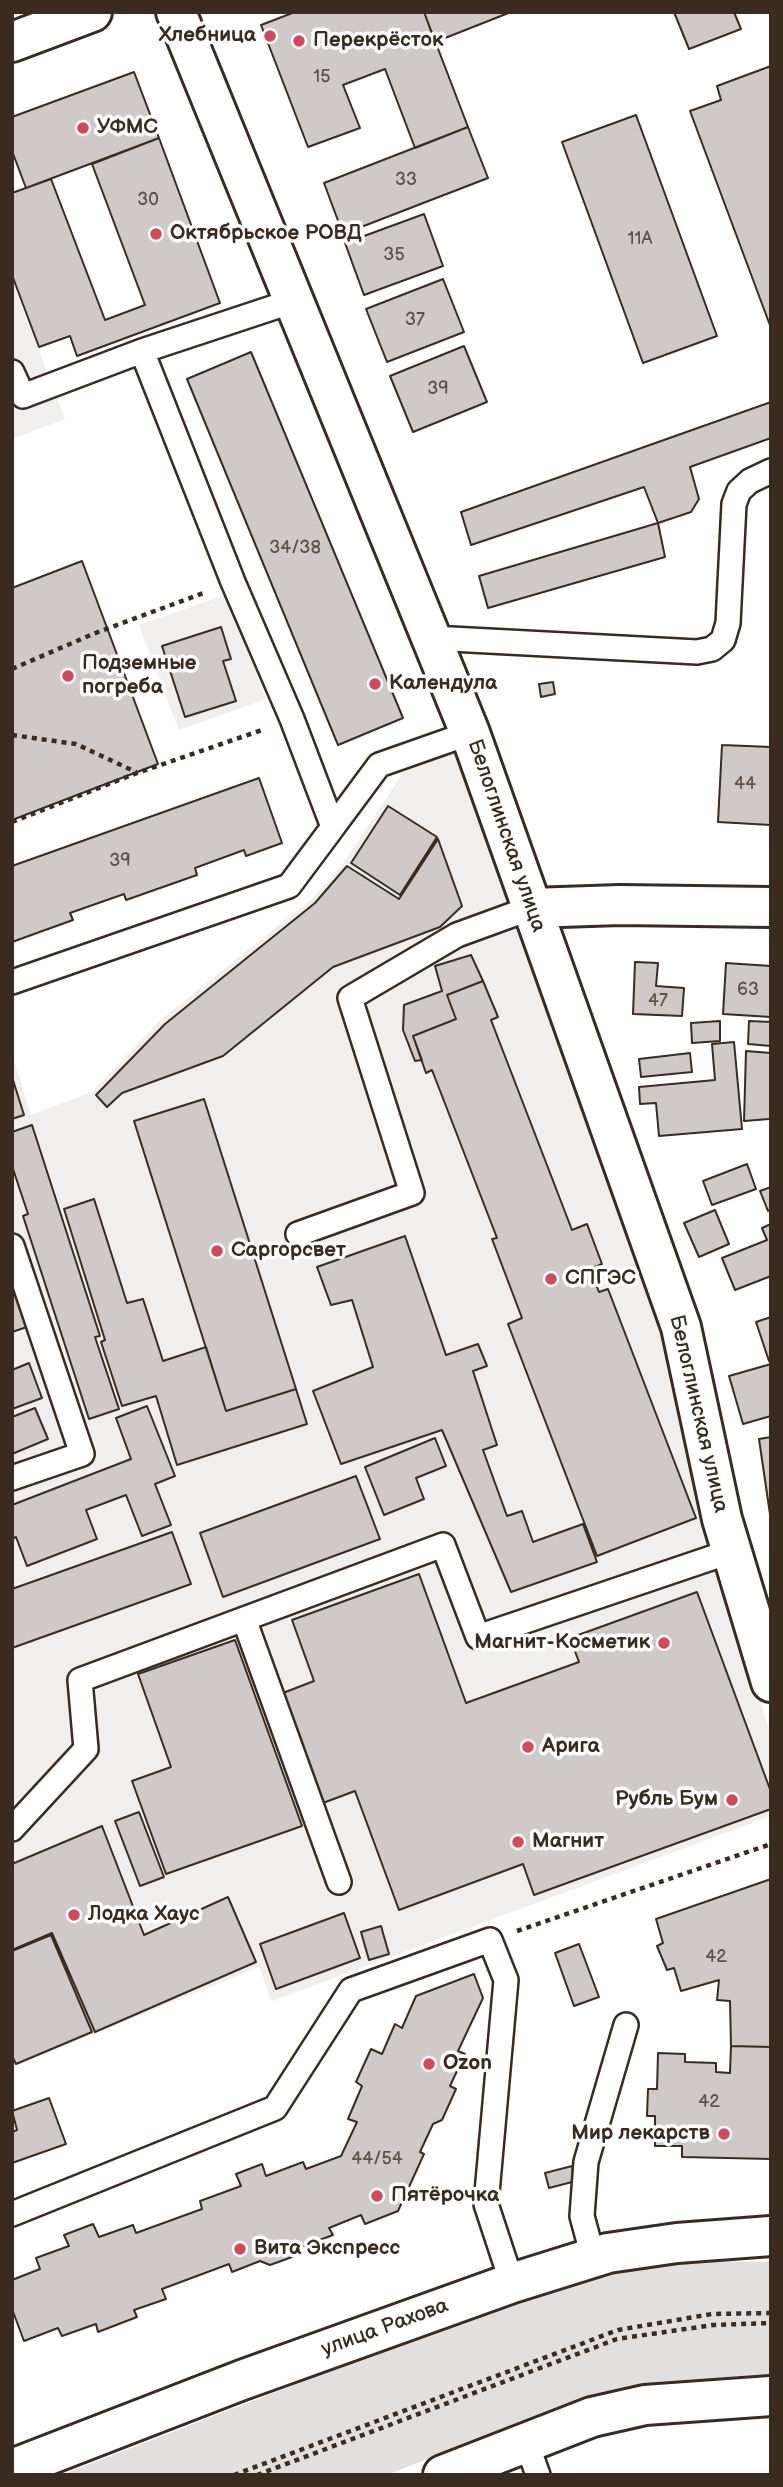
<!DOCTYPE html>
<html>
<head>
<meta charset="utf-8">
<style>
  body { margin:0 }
  #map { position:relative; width:783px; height:2487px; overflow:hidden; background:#fff; font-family:"Balsamiq Sans",sans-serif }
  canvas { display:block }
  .frame { position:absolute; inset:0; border:14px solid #3b2a1e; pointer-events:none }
</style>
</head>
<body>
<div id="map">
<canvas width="783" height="2487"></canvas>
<div class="frame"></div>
</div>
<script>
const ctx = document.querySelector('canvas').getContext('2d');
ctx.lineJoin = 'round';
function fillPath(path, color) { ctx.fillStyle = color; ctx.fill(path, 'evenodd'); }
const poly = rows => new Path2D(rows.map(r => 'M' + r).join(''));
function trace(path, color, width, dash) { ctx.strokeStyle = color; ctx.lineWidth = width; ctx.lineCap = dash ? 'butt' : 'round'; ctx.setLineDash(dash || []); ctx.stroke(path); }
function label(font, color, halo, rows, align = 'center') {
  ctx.font = font + ' "Balsamiq Sans",sans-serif'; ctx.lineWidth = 7; ctx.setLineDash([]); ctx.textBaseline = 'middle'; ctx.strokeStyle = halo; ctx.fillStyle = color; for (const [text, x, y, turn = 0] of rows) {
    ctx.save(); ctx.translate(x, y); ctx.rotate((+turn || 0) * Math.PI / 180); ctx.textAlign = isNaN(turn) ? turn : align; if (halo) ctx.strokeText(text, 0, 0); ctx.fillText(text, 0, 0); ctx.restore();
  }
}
const built = poly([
  [12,280,65,419,12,439],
  [226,595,266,699,179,730,139,625],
  [451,745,668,1330,715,1525,771,1739,771,1816,272,2001,259,1967,12,2067,12,1336,34,1327,12,1261,12,1054,31,1115,92,1092,159,1021,313,898,344,862,412,759]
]);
const green = poly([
  [685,2261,771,2262,771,2378,731,2377,640,2386,582,2398,387,2475,61,2475,519,2298,615,2270]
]);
const building = poly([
  [295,12,424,12,468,127,415,148,385,69,343,85,360,128,308,147,261,25,295,12],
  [424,12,511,12,435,42,424,12],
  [674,12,734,12,741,29,689,49,674,12],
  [771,66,771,328,690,111,721,100,717,86,771,66],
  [134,72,159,138,26,188,12,151,12,117,134,72],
  [636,115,717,336,643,363,562,142,636,115],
  [468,127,488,178,343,234,324,183,468,127],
  [159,138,220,303,77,356,70,336,39,347,12,275,12,193,51,179,105,320,145,305,92,164,159,138],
  [424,214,443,266,364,295,345,243,424,214],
  [443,279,464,332,387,362,366,309,443,279],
  [464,346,487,402,413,432,390,376,464,346],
  [251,352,403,718,338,745,187,379,251,352],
  [771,402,771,438,690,467,699,499,691,512,658,523,644,487,471,545,461,512,771,402],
  [658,523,665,557,488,608,479,576,658,523],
  [82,561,158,764,12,820,12,588,82,561],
  [221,627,231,659,223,661,236,701,185,717,162,646,221,627],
  [553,682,555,694,541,697,539,684,553,682],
  [722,745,771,747,771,825,718,822,722,745],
  [259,778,282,843,246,856,244,850,195,868,197,875,126,900,124,894,70,913,73,920,12,942,12,866,259,778],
  [388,806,437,837,400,895,351,863,388,806],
  [438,839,462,906,440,927,333,967,223,1056,122,1093,107,1107,96,1095,165,1024,315,903,347,866,399,899,438,839],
  [471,955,483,981,447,995,456,1019,413,1036,422,1060,415,1061,403,1030,404,1005,442,991,435,966,471,955],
  [635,962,658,963,656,986,684,988,682,1016,633,1014,635,962],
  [726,963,771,966,771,1017,723,1014,726,963],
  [483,981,498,1017,491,1020,572,1230,587,1224,602,1264,590,1269,599,1292,608,1289,696,1518,597,1556,508,1324,522,1318,492,1239,497,1238,432,1070,426,1073,413,1036,456,1019,447,995,483,981],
  [720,1021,720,1041,692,1043,691,1023,720,1021],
  [749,1021,771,1022,771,1046,748,1044,749,1021],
  [734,1042,742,1129,659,1136,656,1103,640,1104,639,1087,715,1080,712,1044,734,1042],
  [746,1051,771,1053,771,1116,769,1119,744,1121,746,1051],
  [690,1053,692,1072,641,1077,639,1059,690,1053],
  [12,1077,24,1115,12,1119,12,1077],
  [204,1099,296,1389,226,1411,134,1121,204,1099],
  [32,1125,100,1336,95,1337,119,1409,89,1419,23,1216,28,1214,12,1166,12,1132,32,1125],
  [747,1164,756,1189,712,1205,703,1181,747,1164],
  [771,1187,771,1209,768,1211,760,1191,771,1187],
  [94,1199,127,1303,143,1299,163,1361,206,1347,226,1411,296,1389,307,1424,177,1465,156,1396,122,1406,101,1342,105,1340,64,1209,94,1199],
  [715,1210,729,1244,699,1257,684,1223,715,1210],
  [771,1224,771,1276,735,1290,722,1258,767,1240,762,1228,771,1224],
  [405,1236,446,1355,478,1344,487,1366,473,1371,497,1445,483,1450,507,1516,522,1511,533,1542,583,1524,597,1562,511,1592,442,1430,341,1464,313,1391,373,1367,352,1300,331,1305,317,1267,405,1236],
  [12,1274,30,1326,12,1332,12,1274],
  [771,1317,771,1361,769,1361,756,1322,771,1317],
  [29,1363,42,1398,12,1409,12,1370,29,1363],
  [771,1364,771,1416,743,1424,729,1376,771,1364],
  [147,1406,175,1476,155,1484,171,1525,142,1536,126,1495,86,1510,97,1539,27,1566,16,1537,12,1539,12,1505,131,1459,116,1418,147,1406],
  [35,1408,48,1439,12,1454,12,1417,35,1408],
  [771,1437,771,1521,759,1439,771,1437],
  [435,1438,446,1466,416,1478,424,1499,384,1515,365,1467,435,1438],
  [356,1476,380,1539,223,1597,200,1533,356,1476],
  [172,1532,191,1584,12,1648,12,1589,172,1532],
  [419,1574,466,1703,579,1662,570,1638,697,1592,771,1792,771,1809,534,1895,523,1864,399,1910,355,1791,323,1803,283,1693,314,1681,292,1620,419,1574],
  [235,1640,302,1826,166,1874,132,1781,171,1767,138,1674,235,1640],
  [139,1812,164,1877,140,1886,115,1821,139,1812],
  [102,1826,144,1935,228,1897,256,1962,95,2032,52,1933,12,1950,12,1864,102,1826],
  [771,1879,771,2047,731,2046,730,2001,717,2000,719,1980,681,1991,674,1968,667,1970,657,1946,663,1943,656,1919,771,1879],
  [344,1913,360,1958,276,1989,260,1944,344,1913],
  [381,1926,389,1954,369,1960,361,1932,381,1926],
  [51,1935,92,2032,16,2064,12,2056,12,1951,51,1935],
  [579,1944,599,1997,574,2006,555,1953,579,1944],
  [474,1974,483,1998,458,2051,465,2054,450,2086,456,2089,442,2120,433,2124,420,2152,424,2154,398,2211,365,2224,361,2215,329,2228,333,2235,301,2247,303,2253,270,2265,260,2261,232,2272,229,2264,162,2289,166,2299,134,2310,137,2317,98,2332,96,2324,62,2336,58,2328,24,2341,12,2309,12,2280,40,2269,36,2258,69,2246,64,2235,93,2224,99,2237,133,2225,136,2233,202,2209,200,2201,241,2186,236,2174,262,2164,266,2176,303,2162,306,2169,341,2156,357,2122,348,2119,362,2086,356,2082,371,2049,382,2054,395,2024,402,2028,416,1996,474,1974],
  [731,2046,771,2047,771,2159,682,2157,682,2146,655,2146,655,2116,647,2116,648,2089,657,2089,658,2053,685,2054,685,2062,716,2063,716,2072,730,2073,731,2046],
  [49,2098,66,2144,12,2163,12,2132,17,2130,12,2111,49,2098],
  [572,2166,576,2181,549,2188,545,2173,572,2166]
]);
const path = poly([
  [12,669,93,634,206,592],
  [12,735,76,744,136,772],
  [12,822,137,773,265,729],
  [517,1931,771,1844],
  [234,2475,618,2330,712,2314,771,2313],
  [257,2475,617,2339,713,2325,771,2323]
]);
const service = poly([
  [12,372,23,396,142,351,293,301],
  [432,638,697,652,712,649,723,640,728,623,734,504,739,491,750,481,771,471],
  [333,827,379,765,470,733],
  [12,982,289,886,333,827,292,719,233,582,142,351],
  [298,1234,412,1193,350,998,457,935,531,908],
  [12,1246,82,1454,12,1478],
  [244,1619,339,1882],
  [12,1829,86,1749,80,1680,443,1545,478,1637,732,1551],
  [12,2214,275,2108,351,1990,490,1940,506,1980,486,2204,512,2283],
  [593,2257,582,2216,586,2162,626,2025],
  [527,2444,538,2475]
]);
const minor = poly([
  [176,12,470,733,681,1327,722,1519,771,1682],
  [531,908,620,905,771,907],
  [12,2469,242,2380,512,2283,608,2253,677,2243,771,2236],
  [443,2475,592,2417,645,2405,771,2396]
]);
const tertiary = poly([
  [12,42,92,12]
]);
const markers = [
  [270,36,7,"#d1495b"],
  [299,41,7,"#d1495b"],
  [83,128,7,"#d1495b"],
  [156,234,7,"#d1495b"],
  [68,676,7,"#d1495b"],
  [375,684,7,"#d1495b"],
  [217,1251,7,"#d1495b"],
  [551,1279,7,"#d1495b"],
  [664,1643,7,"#d1495b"],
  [528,1747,7,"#d1495b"],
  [732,1800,7,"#d1495b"],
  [518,1842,7,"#d1495b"],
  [74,1915,7,"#d1495b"],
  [429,2064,7,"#d1495b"],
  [724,2134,7,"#d1495b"],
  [377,2196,7,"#d1495b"],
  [240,2249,7,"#d1495b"]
];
const numberNames = [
  ["15",322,77],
  ["33",406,180],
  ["30",148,200],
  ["11А",640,239],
  ["35",394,255],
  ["37",415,320],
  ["39",438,389],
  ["34/38",295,548],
  ["44",745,784],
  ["39",120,861],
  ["63",748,990],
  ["47",658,1001],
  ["42",716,1957],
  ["42",709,2102],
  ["44/54",377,2159]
];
const poiNames = [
  ["Хлебница",256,36,"right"],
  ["Перекрёсток",313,41],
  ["УФМС",97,128],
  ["Октябрьское РОВД",170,234],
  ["Подземные",82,664],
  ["погреба",82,688],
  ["Календула",389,684],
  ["Саргорсвет",231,1251],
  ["СПГЭС",565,1279],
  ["Магнит-Косметик",650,1643,"right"],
  ["Арига",542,1747],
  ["Рубль Бум",718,1800,"right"],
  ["Магнит",532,1842],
  ["Лодка Хаус",88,1915],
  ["Ozon",443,2064],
  ["Мир лекарств",710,2134,"right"],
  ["Пятёрочка",391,2196],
  ["Вита Экспресс",254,2249]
];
const streetNames = [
  ["Белоглинская улица",506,836,71],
  ["Белоглинская улица",698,1414,77],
  ["улица Рахова",385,2328,-20]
];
fillPath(built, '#f1efee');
fillPath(green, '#e2e0de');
fillPath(building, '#cfcac7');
trace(building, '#3b2a1e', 2);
trace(service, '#3b2a1e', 28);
trace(minor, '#3b2a1e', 44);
trace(tertiary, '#3b2a1e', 44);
trace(path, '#3b2a1e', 4.5, [5, 5]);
trace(service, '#fff', 23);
trace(minor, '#fff', 38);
trace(tertiary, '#fff', 38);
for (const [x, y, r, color] of markers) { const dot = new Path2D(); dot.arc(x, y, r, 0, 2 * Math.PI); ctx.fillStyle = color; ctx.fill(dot); trace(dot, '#fff', 2.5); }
label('18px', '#605248', null, numberNames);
label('bold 21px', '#3b2a1e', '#fff', poiNames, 'left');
label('21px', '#3b2a1e', '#fff', streetNames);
</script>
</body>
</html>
